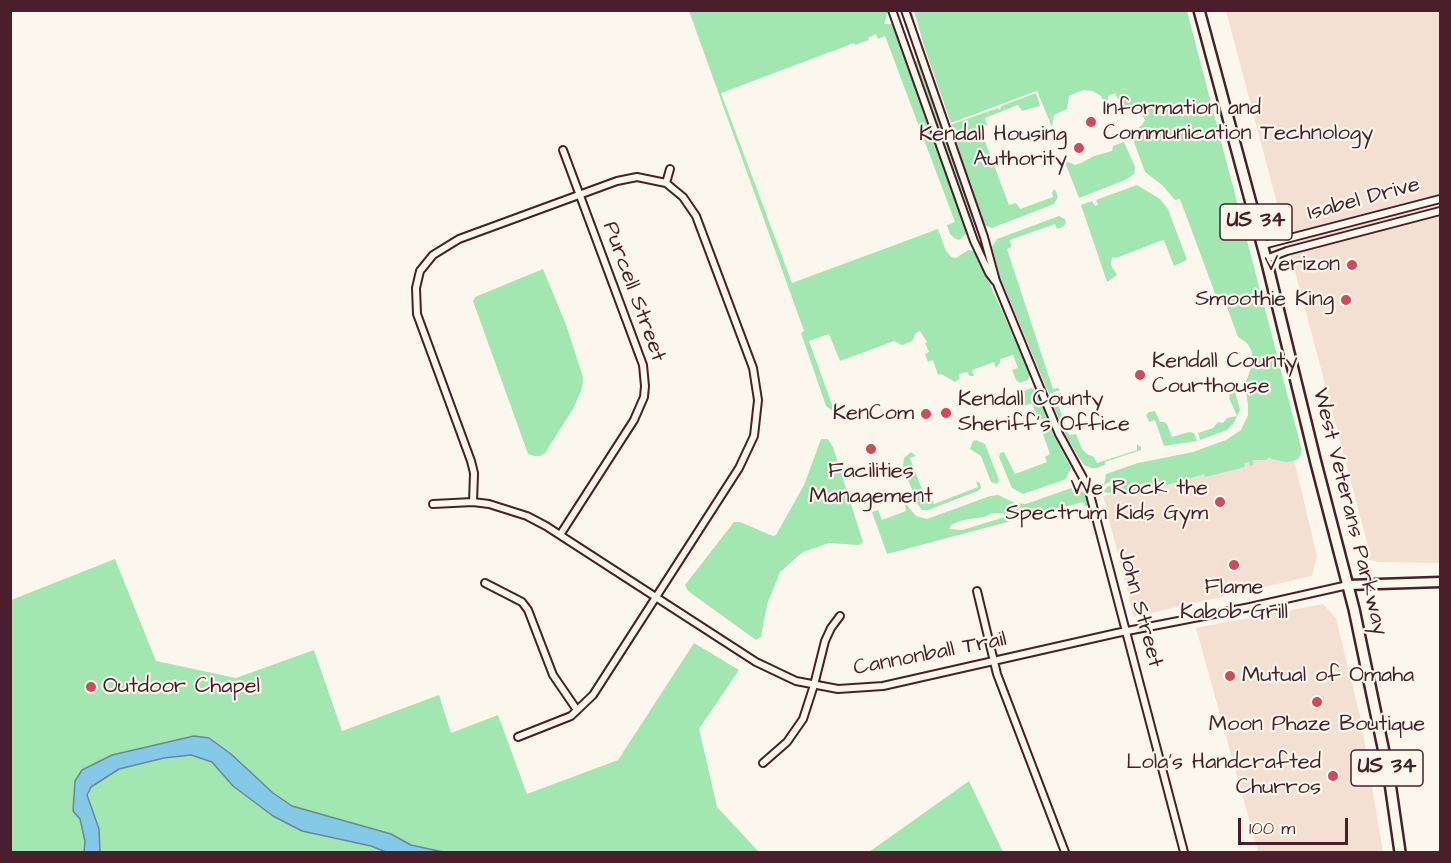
<!DOCTYPE html>
<html>
<head>
<meta charset="utf-8">
<style>
  body { margin:0 }
  #map { position:relative; width:1451px; height:863px; overflow:hidden; background:#fbf7ec; font-family:"Architects Daughter",sans-serif }
  canvas { display:block }
  .frame { position:absolute; inset:0; border:12px solid #4a1f2b; pointer-events:none }
  .scale { position:absolute; left:1238px; top:818px; width:110px; height:27px; box-sizing:border-box; border:3px solid #4a1f2b; border-top:0; padding-left:8px; font-size:18px; line-height:21px; white-space:nowrap; color:#4a1f2b; -webkit-text-stroke:4px #fbf7ec; paint-order:stroke }
</style>
</head>
<body>
<div id="map">
<canvas width="1451" height="863"></canvas>
<div class="frame"></div>
<div class="scale">100 m</div>
</div>
<script>
const ctx = document.querySelector('canvas').getContext('2d');
ctx.lineJoin = 'round';
function fillPath(path, color) { ctx.fillStyle = color; ctx.fill(path, 'evenodd'); }
const poly = rows => new Path2D(rows.map(r => 'M' + r).join(''));
function trace(path, color, width, dash) { ctx.strokeStyle = color; ctx.lineWidth = width; ctx.lineCap = dash ? 'butt' : 'round'; ctx.setLineDash(dash || []); ctx.stroke(path); }
function label(font, color, halo, rows, align = 'center') {
  ctx.font = font + ' "Architects Daughter",sans-serif'; ctx.lineWidth = 4.5; ctx.setLineDash([]); ctx.textBaseline = 'middle'; ctx.strokeStyle = halo; ctx.fillStyle = color; for (const [text, x, y, turn = 0] of rows) {
    ctx.save(); ctx.translate(x, y); ctx.rotate((+turn || 0) * Math.PI / 180); ctx.textAlign = isNaN(turn) ? turn : align; if (halo) ctx.strokeText(text, 0, 0); ctx.fillText(text, 0, 0); ctx.restore();
  }
}
const built = poly([
  [1226,11,1440,11,1440,563,1378,562,1367,559,1369,550],
  [1291,447,1317,556,1312,576,1134,617,1103,496],
  [1323,604,1336,618,1361,720,1383,852,1258,852,1196,628]
]);
const green = poly([
  [689,11,888,11,884,24,893,24,902,47,967,233,959,240,954,238,950,234,947,225,955,222,885,36,878,39,876,34,868,38,869,40,855,45,854,43,721,93,792,283,938,229,946,251,951,257,956,258,968,250,974,251,977,255,1029,372,1030,375,1028,380,1020,383,1016,380,1012,370,1018,368,1013,355,1000,359,1000,363,996,368,994,362,972,370,974,376,970,376,967,372,959,374,959,379,955,382,941,374,938,375,933,360,928,362,925,354,929,352,925,343,927,342,920,331,916,333,912,341,902,345,894,341,840,361,829,334,809,341,835,413,826,406,801,333,804,331],
  [909,11,912,11,921,44,950,125,998,108,1000,110,1001,106,1036,93,1040,106,1022,111,1018,105,985,118,987,125,980,128,1009,205,1016,203,1020,209,1053,197,1052,192,1055,189,1058,197,1054,204,992,228,984,225],
  [914,11,1187,11,1301,447,1301,454,1298,459,1294,461,1286,462,1272,459,1269,457,1266,460,1253,460,1254,465,1250,466,1249,462,1244,463,1245,467,1205,477,1204,474,1153,489,1152,487,1132,493,1113,491,1109,493,1103,492,1108,486,1112,487,1118,483,1114,479,1104,485,1106,474,1138,463,1193,452,1226,440,1241,430,1248,415,1248,405,1245,385,1253,362,1252,352,1247,343,1238,337,1224,299,1215,303,1213,298,1216,296,1180,199,1175,200,1162,185,1145,172,1131,134,1142,125,1145,120,1140,112,1136,109,1124,110,1122,109,1115,93,1108,96,1108,100,1104,102,1101,96,1093,91,1083,90,1069,96,1067,109,1054,115,1052,127,1037,91,951,123,925,49],
  [918,60,976,224,974,225,915,61],
  [1124,142,1135,167,1134,174,1125,180,1079,198,1064,160,1075,165,1081,163,1094,156,1112,151,1113,146],
  [1137,185,1160,199,1168,209,1187,260,1174,266,1164,240,1157,242,1116,258,1112,257,1111,265,1117,275,1107,282,1081,205,1092,201,1095,206,1098,205,1096,200],
  [1059,216,1065,219,1066,223,1063,227,1057,229,1055,224,1010,240,1011,247,1007,249,1053,389,1058,388,1060,390,1049,394,1000,277,992,247,997,239],
  [543,269,565,322,582,374,583,380,581,391,574,407,545,453,540,456,534,456,528,454,473,301,475,297],
  [1031,388,1035,390,1037,392,1053,434,1071,468,1066,479,1023,494,1012,488,999,457,1000,453,1004,452,1015,474,1047,462,1045,457,1050,454,1033,406,1031,403,1025,406,1022,396,1024,391],
  [1235,391,1240,410,1234,423,1227,430,1200,440,1198,433,1213,428,1218,422,1223,423,1227,418,1237,416,1229,398,1230,397,1229,394],
  [1061,393,1061,397,1056,399,1069,435,1076,434,1082,449,1087,454,1094,457,1097,463,1137,450,1137,444,1141,447,1141,450,1105,462,1105,465,1097,468,1091,468,1084,465,1067,438,1050,398],
  [1155,411,1160,422,1164,422,1167,424,1172,437,1189,432,1194,433,1197,441,1164,446,1155,420,1149,422,1146,415,1149,412],
  [821,439,828,439,833,447,863,542,859,545,829,543,803,552,780,572,767,604,761,637,756,640,688,591,685,585,734,522,740,522,773,536,776,535,804,485],
  [976,440,985,444,999,480,997,484,991,482,981,456,970,449,973,441],
  [911,452,916,456,910,458,926,500,931,498,934,504,978,487,976,481,980,483,981,488,978,491,928,510,922,510,918,505,903,467,904,458],
  [1074,487,1085,493,1089,505,1085,506,1083,502,887,554,872,512,878,510,882,520,906,511,905,505,907,505,916,516,927,519,990,496,998,495,1015,503,1026,504],
  [993,513,1004,513,1005,517,962,530,949,529,952,524,964,520,984,517],
  [115,559,156,661,236,678,314,650,342,731,439,695,451,733,498,715,527,794,618,760,694,643,739,670,699,729,717,807,759,852,442,852,411,845,391,834,292,806,273,793,231,754,215,742,190,737,112,755,82,770,75,781,73,808,74,812,80,819,85,841,84,852,11,852,11,600],
  [191,755,212,762,233,786,301,831,371,846,386,852,100,852,99,829,87,795,91,787,119,769,164,758],
  [969,781,1003,852,869,852]
]);
const water = poly([
  [194,736,209,738,231,754,273,793,292,806,391,834,411,845,443,852,386,852,371,846,302,831,273,816,233,786,212,762,191,755,164,758,119,769,91,787,87,795,99,829,100,852,84,852,85,841,80,819,73,811,75,781,82,770,112,755,194,736]
]);
const minor = poly([
  [892,10,974,241,989,273,995,281],
  [905,10,984,237,996,281,1059,434,1088,487,1184,852],
  [666,183,670,169],
  [1263,245,1440,199],
  [1266,259,1287,251,1440,211],
  [473,502,474,473,471,461,417,314,416,288,420,271,433,255,459,239,617,181,637,177,666,183,683,197,696,216,753,368,758,400,754,436,739,468,593,695,571,716,518,737],
  [433,504,473,502,489,504,527,516,546,526,756,662,796,681,838,689,883,686,1117,633,1250,607,1348,585],
  [560,535,634,420,644,397,645,386,643,365,563,150],
  [485,583,522,602,528,610,553,675,577,710],
  [977,591,997,674,1065,852],
  [763,763,787,742,803,719,814,685,825,641,831,628,840,616]
]);
const secondary = poly([
  [1348,585,1440,582]
]);
const primary = poly([
  [1199,10,1266,259,1316,463,1354,609,1389,776,1400,852]
]);
const markers = [
  [1091,122,6,"#d1495b"],
  [1079,148,6,"#d1495b"],
  [1352,265,6,"#d1495b"],
  [1346,300,6,"#d1495b"],
  [1140,375,6,"#d1495b"],
  [946,413,6,"#d1495b"],
  [926,414,6,"#d1495b"],
  [871,449,6,"#d1495b"],
  [1220,502,6,"#d1495b"],
  [1234,565,6,"#d1495b"],
  [1230,676,6,"#d1495b"],
  [91,687,6,"#d1495b"],
  [1317,702,6,"#d1495b"],
  [1333,776,6,"#d1495b"]
];
const shields = [
  [1256,222,72],
  [1387,768,72]
];
const shieldNames = [
  ["US 34",1256,222],
  ["US 34",1387,768]
];
const poiNames = [
  ["Information and",1103,109,"left"],
  ["Communication Technology",1103,134,"left"],
  ["Kendall Housing",1067,135],
  ["Authority",1067,160],
  ["Verizon",1340,265],
  ["Smoothie King",1334,300],
  ["Kendall County",1152,362,"left"],
  ["Courthouse",1152,387,"left"],
  ["Kendall County",958,400,"left"],
  ["Sheriff's Office",958,425,"left"],
  ["KenCom",914,414],
  ["Facilities",871,472,"center"],
  ["Management",871,497,"center"],
  ["We Rock the",1208,489],
  ["Spectrum Kids Gym",1208,514],
  ["Flame",1234,588,"center"],
  ["Kabob Grill",1234,613,"center"],
  ["Mutual of Omaha",1242,676,"left"],
  ["Outdoor Chapel",103,687,"left"],
  ["Moon Phaze Boutique",1317,725,"center"],
  ["Lola's Handcrafted",1321,763],
  ["Churros",1321,788]
];
const streetNames = [
  ["Isabel Drive",1364,200,-15],
  ["Purcell Street",633,292,70],
  ["West Veterans Parkway",1349,512,76],
  ["John Street",1139,608,75],
  ["Cannonball Trail",930,655,-11]
];
fillPath(built, '#f4e0d3');
fillPath(green, '#a2e6b1');
fillPath(water, '#84c9e5');
trace(water, '#6d859b', 1.5);
trace(minor, '#4a1f2b', 10);
trace(secondary, '#4a1f2b', 13);
trace(primary, '#4a1f2b', 14);
trace(minor, '#fbf7ec', 6);
trace(secondary, '#fbf7ec', 8);
trace(primary, '#fbf7ec', 9);
for (const [x, y, r, color] of markers) { const dot = new Path2D(); dot.arc(x, y, r, 0, 2 * Math.PI); ctx.fillStyle = color; ctx.fill(dot); trace(dot, '#fbf7ec', 2); }
for (const [x, y, w] of shields) { const box = new Path2D(); box.roundRect(x - w / 2, y - 18, w, 36, 4.5); ctx.fillStyle = '#fbf7ec'; ctx.fill(box); trace(box, '#4a1f2b', 1.5); }
label('bold 21px', '#4a1f2b', null, shieldNames);
label('22px', '#4a1f2b', '#fbf7ec', poiNames, 'right');
label('22px', '#4a1f2b', '#fbf7ec', streetNames);
</script>
</body>
</html>
